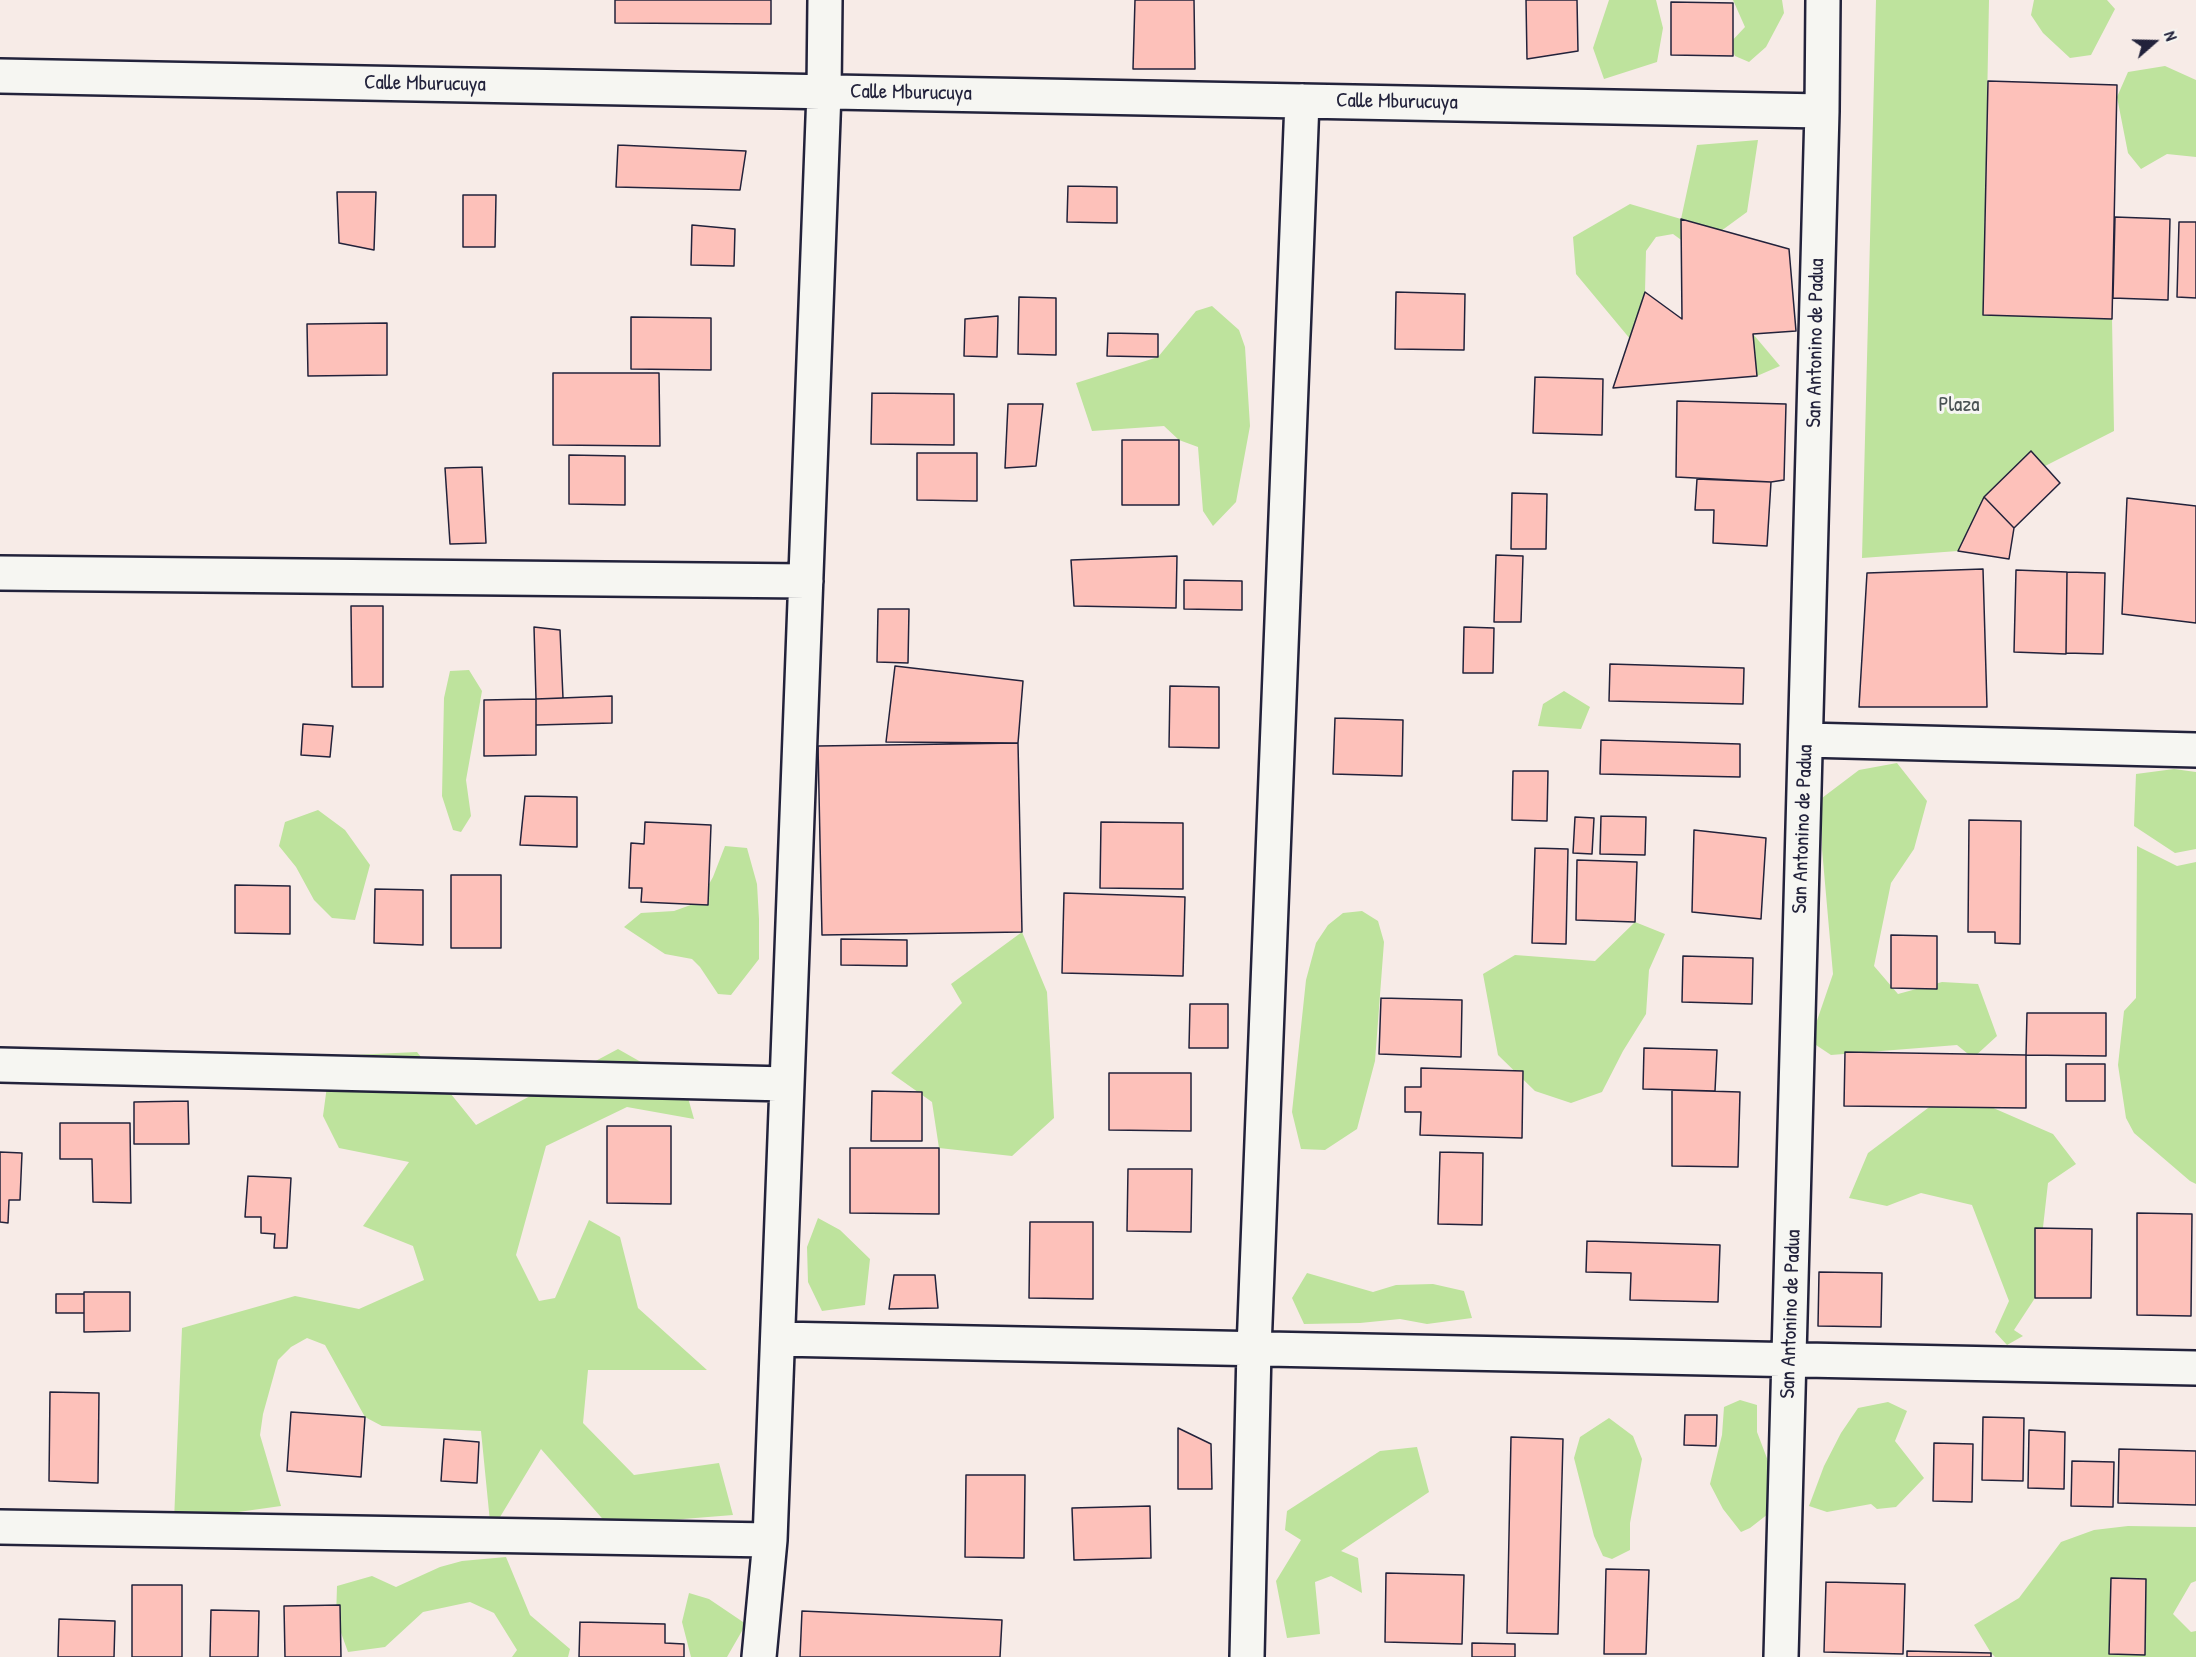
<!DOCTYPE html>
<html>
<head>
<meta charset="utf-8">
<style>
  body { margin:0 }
  #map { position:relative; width:2196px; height:1657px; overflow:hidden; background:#f7ebe7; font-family:"Patrick Hand",sans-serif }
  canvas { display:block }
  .north { position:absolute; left:2124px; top:12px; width:60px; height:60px; -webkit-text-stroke:4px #f6f6f2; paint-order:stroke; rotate:70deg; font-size:16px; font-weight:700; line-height:24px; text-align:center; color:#22223b }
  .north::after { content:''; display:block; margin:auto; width:21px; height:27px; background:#22223b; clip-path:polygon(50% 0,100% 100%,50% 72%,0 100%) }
</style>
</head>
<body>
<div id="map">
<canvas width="2196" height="1657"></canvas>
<div class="north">N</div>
</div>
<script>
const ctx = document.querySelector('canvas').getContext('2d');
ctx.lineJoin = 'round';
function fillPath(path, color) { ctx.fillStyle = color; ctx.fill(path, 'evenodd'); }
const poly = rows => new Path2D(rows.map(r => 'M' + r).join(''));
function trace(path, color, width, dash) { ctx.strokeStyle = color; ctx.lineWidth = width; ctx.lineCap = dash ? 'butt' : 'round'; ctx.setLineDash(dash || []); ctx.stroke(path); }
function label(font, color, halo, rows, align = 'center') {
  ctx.font = font + ' "Patrick Hand",sans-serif'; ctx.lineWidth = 6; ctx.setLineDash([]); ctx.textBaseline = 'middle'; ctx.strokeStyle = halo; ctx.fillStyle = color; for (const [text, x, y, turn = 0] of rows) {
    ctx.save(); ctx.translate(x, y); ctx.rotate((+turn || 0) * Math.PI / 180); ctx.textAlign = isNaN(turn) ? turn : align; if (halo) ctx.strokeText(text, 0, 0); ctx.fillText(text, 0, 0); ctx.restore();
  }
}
const green = poly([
  [1609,0,1656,0,1663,28,1657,62,1604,79,1593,48],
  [1733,0,1782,0,1784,13,1766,47,1749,62,1735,56,1729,44,1745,27],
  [1876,0,1989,0,1983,315,2112,319,2114,431,1984,497,1958,551,1862,558],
  [2034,0,2107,0,2115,9,2091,55,2070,58,2043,33,2031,15],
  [2165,66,2196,80,2196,157,2167,154,2141,169,2128,153,2117,97,2128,72],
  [1758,140,1747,212,1695,250,1673,234,1656,237,1646,251,1645,292,1663,316,1753,334,1780,366,1757,376,1679,366,1636,346,1576,274,1573,237,1630,204,1681,219,1697,145],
  [1212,306,1239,330,1245,347,1250,426,1236,502,1213,526,1203,511,1198,447,1179,440,1164,426,1092,431,1076,383,1158,357,1196,311],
  [469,670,482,691,466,780,471,816,461,832,453,830,442,796,444,698,450,671],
  [1564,691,1590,707,1581,729,1538,726,1543,704],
  [1897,763,1927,801,1914,849,1891,883,1874,966,1898,994,1942,982,1978,984,1997,1036,1973,1058,1957,1045,1831,1055,1810,1041,1833,974,1822,849,1822,798,1859,770],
  [2174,769,2196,772,2196,849,2175,853,2134,826,2136,774],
  [318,810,345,830,370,865,355,920,332,918,314,900,296,867,279,846,285,822],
  [725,846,747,848,757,884,759,919,759,959,731,995,718,994,700,967,692,959,665,954,624,927,641,913,674,911,699,902,713,877],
  [2137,846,2177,866,2196,862,2196,1184,2190,1181,2134,1133,2126,1118,2118,1065,2124,1011,2136,998],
  [1362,911,1378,921,1384,942,1375,1061,1357,1129,1325,1150,1301,1149,1292,1112,1306,980,1316,943,1328,925,1343,913],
  [1635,922,1665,934,1649,970,1646,1014,1623,1051,1602,1092,1571,1103,1535,1091,1498,1055,1483,974,1515,955,1595,961],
  [1022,932,1047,992,1054,1118,1012,1156,939,1148,932,1102,891,1073,962,1003,951,984],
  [618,1049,685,1087,694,1119,627,1107,546,1146,516,1255,539,1301,555,1298,589,1220,620,1237,638,1308,707,1370,588,1370,583,1423,634,1475,719,1463,733,1515,608,1525,541,1449,491,1532,481,1431,382,1426,365,1417,325,1345,307,1338,291,1347,278,1360,263,1414,260,1435,281,1506,174,1521,182,1328,295,1296,359,1309,424,1280,413,1246,363,1226,409,1162,339,1148,323,1116,331,1056,417,1052,476,1125],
  [1952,1090,2053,1134,2076,1164,2048,1183,2035,1298,2014,1330,2023,1336,2007,1345,1995,1332,2009,1301,1972,1205,1921,1193,1887,1206,1849,1198,1868,1153],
  [818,1218,840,1230,870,1259,865,1305,822,1311,808,1282,807,1247],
  [1307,1273,1373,1292,1396,1285,1433,1284,1464,1291,1472,1318,1427,1324,1400,1319,1360,1323,1304,1324,1292,1298],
  [1740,1400,1757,1405,1757,1432,1776,1482,1768,1514,1750,1528,1741,1532,1723,1509,1710,1484,1722,1435,1724,1407],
  [1888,1402,1907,1411,1895,1441,1924,1478,1896,1507,1877,1509,1871,1504,1827,1512,1809,1506,1824,1466,1841,1433,1858,1408],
  [1609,1418,1633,1436,1642,1459,1630,1523,1630,1550,1612,1559,1603,1556,1594,1536,1574,1458,1580,1437],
  [1417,1447,1429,1492,1341,1551,1358,1558,1362,1593,1331,1576,1315,1582,1320,1634,1287,1638,1276,1581,1301,1540,1285,1530,1287,1511,1380,1451],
  [2128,1526,2196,1527,2196,1581,2191,1583,2173,1614,2191,1632,2196,1631,2196,1657,1995,1657,1991,1653,1974,1625,2019,1598,2061,1542,2094,1530],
  [506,1557,530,1615,570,1649,568,1657,512,1657,517,1650,494,1613,470,1602,423,1612,385,1647,348,1652,336,1619,337,1586,372,1576,396,1587,440,1567,462,1561],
  [689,1593,709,1599,746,1624,727,1657,691,1657,682,1622]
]);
const building = poly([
  [615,0,771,0,771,24,615,23,615,0],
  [1135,0,1194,0,1195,69,1133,69,1135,0],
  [1526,0,1577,0,1578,51,1527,59,1526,0],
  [1671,2,1733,3,1733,56,1671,55,1671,2],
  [1988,81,2117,85,2112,319,1983,315,1988,81],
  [618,145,746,151,740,190,616,187,618,145],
  [1068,186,1117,187,1117,223,1067,222,1068,186],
  [337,192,376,192,374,250,339,243,337,192],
  [463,195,496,195,495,247,463,247,463,195],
  [2115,217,2170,219,2168,300,2113,298,2115,217],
  [1681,219,1789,249,1796,331,1753,334,1757,376,1613,388,1645,292,1682,319,1681,219],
  [2179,222,2196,222,2196,298,2177,297,2179,222],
  [692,225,735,229,734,266,691,265,692,225],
  [1396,292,1465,294,1464,350,1395,349,1396,292],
  [1019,297,1056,298,1056,355,1018,354,1019,297],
  [998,316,997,357,964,356,965,319,998,316],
  [631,317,711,318,711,370,631,369,631,317],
  [387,323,387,375,308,376,307,324,387,323],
  [1108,333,1158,334,1158,357,1107,356,1108,333],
  [553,373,659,373,660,446,553,445,553,373],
  [1535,377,1603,379,1602,435,1533,433,1535,377],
  [872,393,954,394,954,445,871,444,872,393],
  [1677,401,1786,404,1784,480,1771,482,1676,477,1677,401],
  [1008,404,1043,404,1036,466,1005,468,1008,404],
  [1122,440,1179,440,1179,505,1122,505,1122,440],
  [2031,451,2060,483,2014,528,1984,497,2031,451],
  [917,453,977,453,977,501,917,500,917,453],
  [569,455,625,456,625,505,569,504,569,455],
  [482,467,486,543,450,544,445,468,482,467],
  [1697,479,1771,482,1767,546,1713,543,1714,510,1695,510,1697,479],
  [1512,493,1547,494,1546,549,1511,549,1512,493],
  [1984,497,2014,528,2009,559,1958,551,1984,497],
  [2127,498,2196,506,2196,623,2122,614,2127,498],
  [1496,555,1523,556,1521,622,1494,622,1496,555],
  [1177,556,1176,608,1074,606,1071,560,1177,556],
  [1983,569,1987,707,1859,707,1867,573,1983,569],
  [2016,570,2067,572,2066,654,2014,652,2016,570],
  [2067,572,2105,573,2103,654,2066,653,2067,572],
  [1184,580,1242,581,1242,610,1184,609,1184,580],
  [351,606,383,606,383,687,352,687,351,606],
  [878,609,909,609,908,663,877,662,878,609],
  [534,627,560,630,563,698,536,699,534,627],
  [1464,627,1494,628,1493,673,1463,673,1464,627],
  [1610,664,1744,668,1743,704,1609,701,1610,664],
  [895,666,1023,681,1018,743,886,742,895,666],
  [1170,686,1219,687,1219,748,1169,747,1170,686],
  [612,696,612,723,536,725,536,699,612,696],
  [536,699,536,755,484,756,484,700,536,699],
  [1335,718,1403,720,1402,776,1333,774,1335,718],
  [303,724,333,726,330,757,301,755,303,724],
  [1601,740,1740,744,1740,777,1600,774,1601,740],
  [1018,743,1022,932,822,935,818,746,1018,743],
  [1513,771,1548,771,1547,821,1512,820,1513,771],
  [525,796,577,797,577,847,520,845,525,796],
  [1601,816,1646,817,1645,855,1600,854,1601,816],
  [1575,817,1594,818,1592,854,1573,853,1575,817],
  [1969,820,2021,821,2020,944,1995,943,1995,932,1968,932,1969,820],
  [645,822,711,825,708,905,641,902,642,888,629,888,631,843,644,844,645,822],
  [1101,822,1183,823,1183,889,1100,888,1101,822],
  [1694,830,1766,838,1761,919,1692,912,1694,830],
  [1535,848,1568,849,1566,944,1532,943,1535,848],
  [1577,860,1637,862,1635,922,1576,920,1577,860],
  [451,875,501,875,501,948,451,948,451,875],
  [235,885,290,886,290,934,235,933,235,885],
  [375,889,423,890,423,945,374,943,375,889],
  [1064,893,1185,897,1183,976,1062,973,1064,893],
  [1891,935,1937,936,1937,989,1891,988,1891,935],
  [841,939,907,940,907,966,841,965,841,939],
  [1683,956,1753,958,1752,1004,1682,1002,1683,956],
  [1381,998,1462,1000,1461,1057,1379,1054,1381,998],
  [1190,1004,1228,1004,1228,1048,1189,1048,1190,1004],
  [2027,1013,2106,1013,2106,1056,2026,1055,2027,1013],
  [1644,1048,1717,1050,1715,1091,1643,1089,1644,1048],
  [1845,1052,2026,1055,2026,1108,1844,1106,1845,1052],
  [2066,1064,2105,1064,2105,1101,2066,1101,2066,1064],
  [1421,1068,1523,1071,1522,1138,1420,1135,1421,1112,1405,1112,1405,1087,1421,1087,1421,1068],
  [1109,1073,1191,1073,1191,1131,1109,1130,1109,1073],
  [1672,1090,1740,1092,1738,1167,1672,1166,1672,1090],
  [872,1091,922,1092,922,1141,871,1141,872,1091],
  [188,1101,189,1144,134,1144,134,1102,188,1101],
  [60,1123,130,1123,131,1203,93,1202,92,1159,60,1159,60,1123],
  [607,1126,671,1126,671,1204,607,1203,607,1126],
  [850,1148,939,1148,939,1214,850,1213,850,1148],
  [0,1152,22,1153,20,1200,9,1200,8,1223,0,1222,0,1152],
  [1440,1152,1483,1153,1482,1225,1438,1224,1440,1152],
  [1128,1169,1192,1169,1191,1232,1127,1231,1128,1169],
  [248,1176,291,1178,287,1248,274,1248,275,1234,261,1233,261,1217,245,1217,248,1176],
  [2137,1213,2192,1214,2191,1316,2137,1315,2137,1213],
  [1030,1222,1093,1222,1093,1299,1029,1298,1030,1222],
  [2035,1228,2092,1229,2091,1298,2035,1298,2035,1228],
  [1587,1241,1720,1245,1718,1302,1630,1300,1631,1273,1586,1272,1587,1241],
  [1819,1272,1882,1273,1881,1327,1818,1326,1819,1272],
  [894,1275,935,1275,938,1308,889,1309,894,1275],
  [84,1292,130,1292,130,1331,84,1332,84,1292],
  [56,1294,84,1294,84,1313,56,1313,56,1294],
  [50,1392,99,1393,98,1483,49,1481,50,1392],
  [291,1412,365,1417,361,1477,287,1471,291,1412],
  [1685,1415,1717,1415,1716,1446,1684,1445,1685,1415],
  [1983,1417,2024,1418,2023,1481,1982,1480,1983,1417],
  [1178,1428,1211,1444,1212,1489,1178,1489,1178,1428],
  [2029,1430,2065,1432,2064,1489,2028,1488,2029,1430],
  [1511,1437,1563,1439,1558,1634,1507,1633,1511,1437],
  [444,1439,479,1442,477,1483,441,1481,444,1439],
  [1934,1443,1973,1444,1972,1502,1933,1501,1934,1443],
  [2119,1449,2196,1451,2196,1505,2118,1503,2119,1449],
  [2072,1461,2114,1462,2113,1507,2071,1506,2072,1461],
  [966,1475,1025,1475,1024,1558,965,1557,966,1475],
  [1150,1506,1151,1558,1074,1560,1072,1508,1150,1506],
  [1606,1569,1649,1570,1646,1654,1604,1654,1606,1569],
  [1386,1573,1464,1575,1462,1644,1385,1642,1386,1573],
  [2111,1578,2146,1579,2145,1655,2109,1654,2111,1578],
  [1826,1582,1905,1584,1903,1654,1824,1652,1826,1582],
  [132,1585,182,1585,182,1657,132,1657,132,1585],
  [340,1605,341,1657,285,1657,284,1606,340,1605],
  [211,1610,259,1611,258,1657,210,1657,211,1610],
  [802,1611,1002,1620,1000,1657,800,1657,802,1611],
  [59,1619,115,1621,114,1657,58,1657,59,1619],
  [580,1622,665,1624,665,1643,684,1644,684,1657,579,1657,580,1622],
  [1472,1643,1515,1644,1515,1657,1472,1657,1472,1643],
  [1907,1651,1991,1653,1991,1657,1907,1657,1907,1651]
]);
const minor = poly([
  [0,76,1822,111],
  [0,573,806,581],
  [1806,740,2196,750],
  [0,1065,787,1084],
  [778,1339,2196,1368],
  [0,1527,770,1540],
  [759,1657,770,1540,824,92,825,0],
  [1247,1657,1254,1349,1302,101],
  [1781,1657,1822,111,1823,0]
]);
const streetNames = [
  ["Calle Mburucuya",425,84,1],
  ["Calle Mburucuya",911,93,1],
  ["Calle Mburucuya",1397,102,1],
  ["San Antonino de Padua",1816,343,-89],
  ["San Antonino de Padua",1803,829,-88],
  ["San Antonino de Padua",1791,1314,-88]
];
const parkNames = [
  ["Plaza",1959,405]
];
fillPath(green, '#bee39d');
fillPath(building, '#fdc1ba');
trace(building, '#22223b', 1.5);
trace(minor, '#22223b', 38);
trace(minor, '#f6f6f2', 33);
label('21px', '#22223b', '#f6f6f2', streetNames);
label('21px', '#495254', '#f6f6f2', parkNames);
</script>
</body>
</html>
